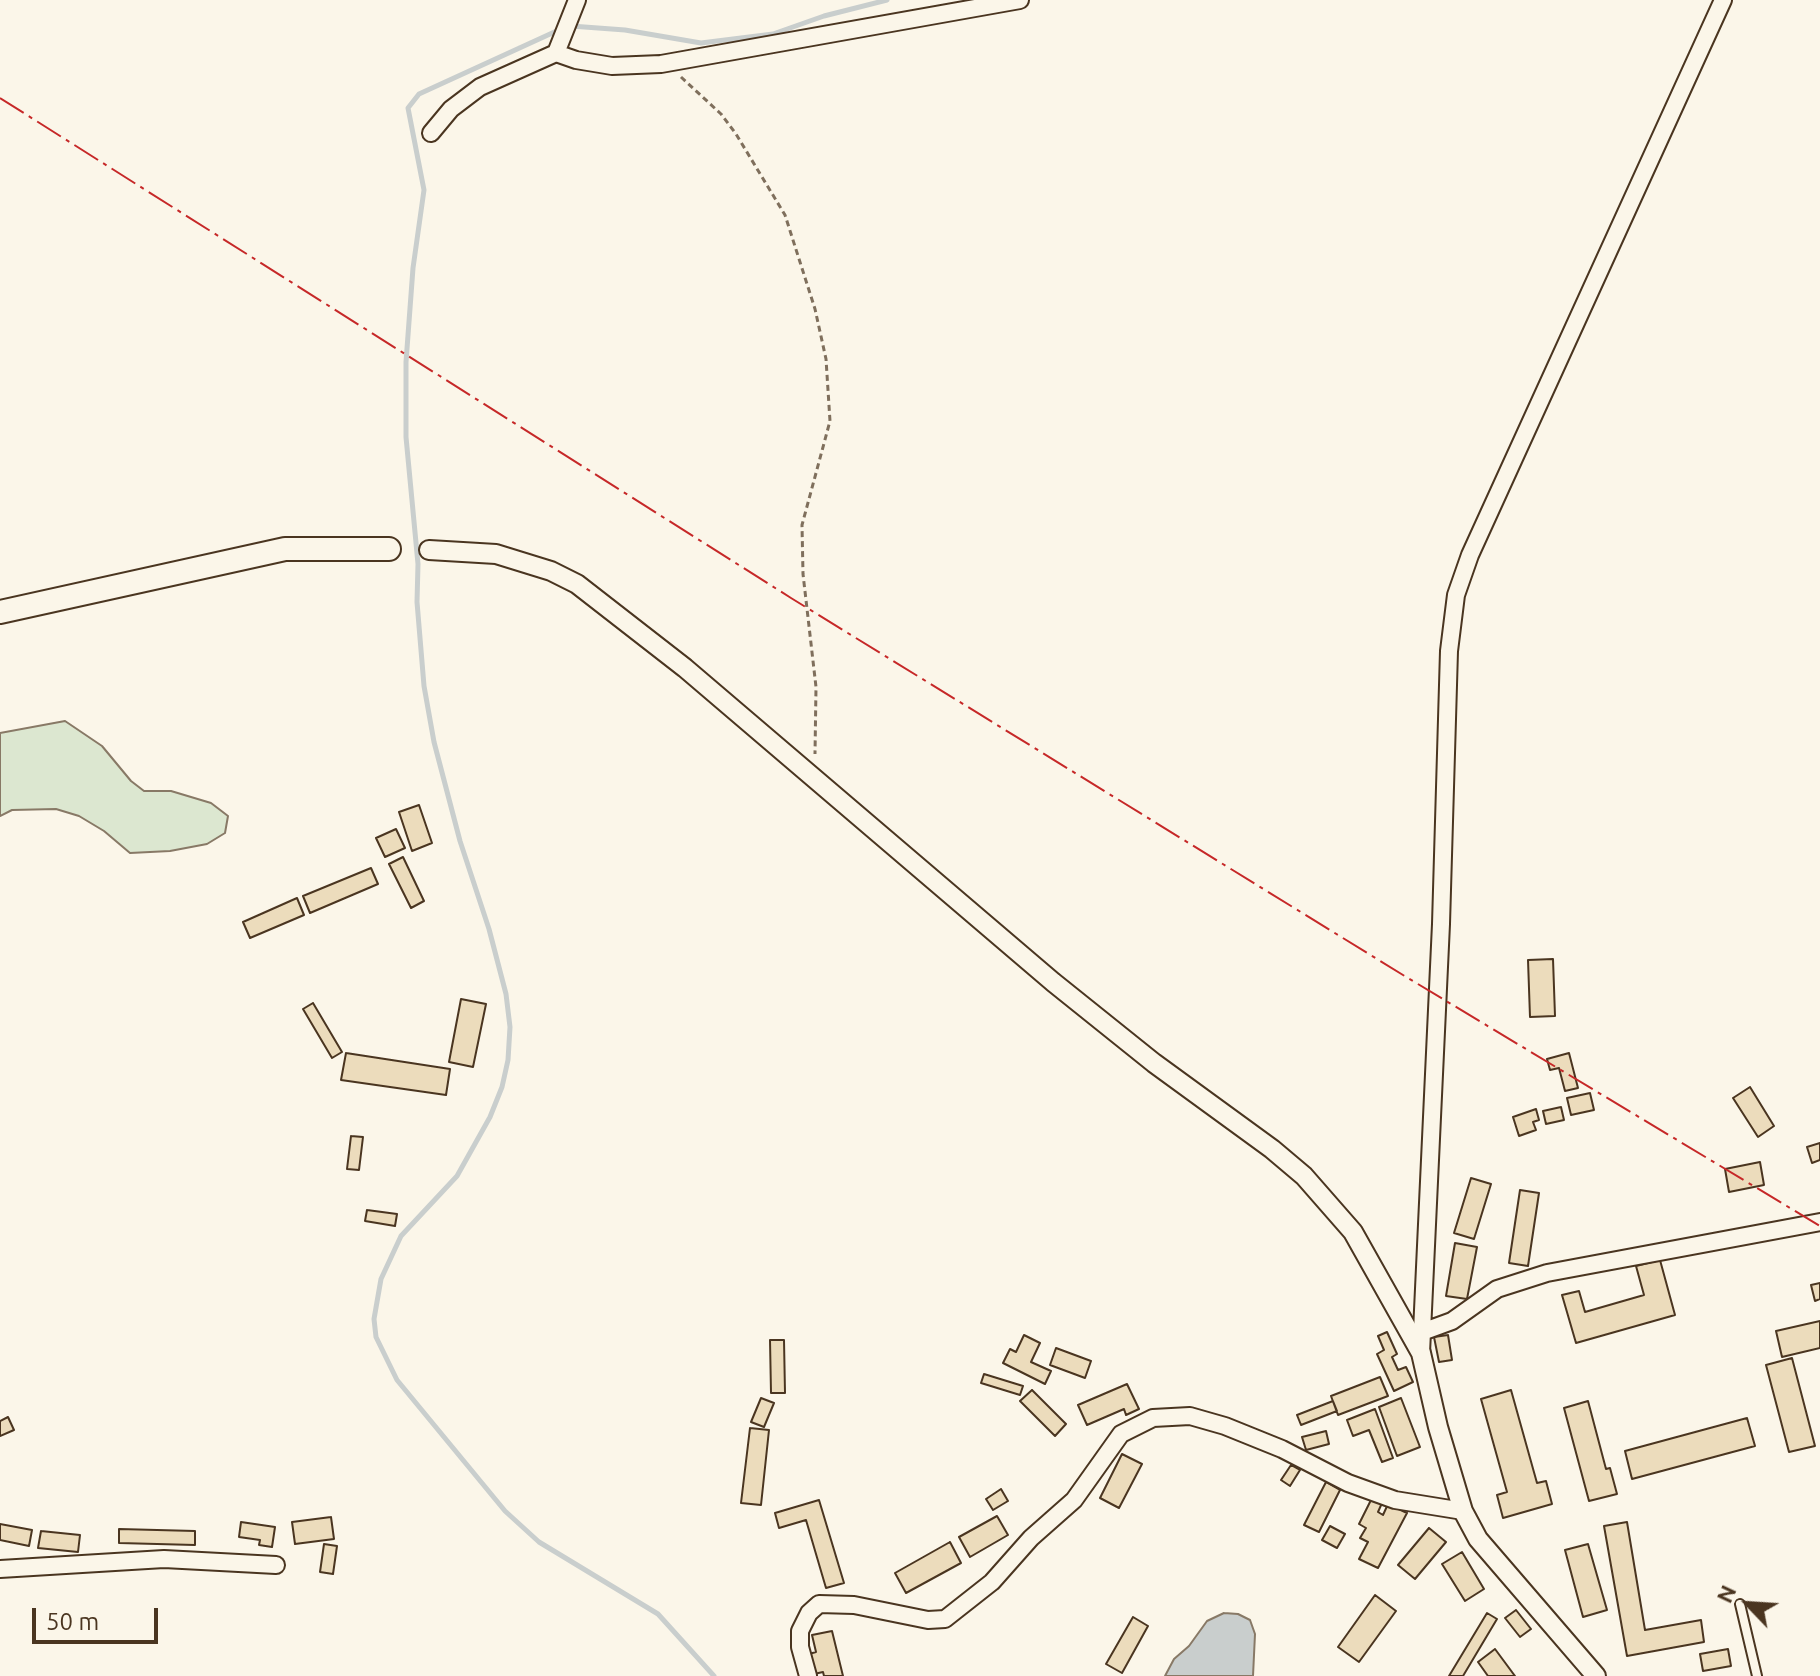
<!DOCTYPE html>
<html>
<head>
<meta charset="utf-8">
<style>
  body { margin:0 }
  #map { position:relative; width:1820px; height:1676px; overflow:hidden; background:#fbf6e9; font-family:Ubuntu,sans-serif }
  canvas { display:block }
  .north { position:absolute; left:1708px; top:1564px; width:80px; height:80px; -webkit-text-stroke:6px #fbf6e9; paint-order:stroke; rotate:295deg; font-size:22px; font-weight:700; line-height:32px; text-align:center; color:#4a3520 }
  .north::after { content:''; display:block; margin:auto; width:28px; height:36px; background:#4a3520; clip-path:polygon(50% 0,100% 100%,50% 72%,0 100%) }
  .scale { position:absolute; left:32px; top:1608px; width:126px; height:36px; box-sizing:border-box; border:4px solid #4a3520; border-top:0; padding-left:10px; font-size:24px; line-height:28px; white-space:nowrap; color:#4a3520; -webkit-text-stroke:6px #fbf6e9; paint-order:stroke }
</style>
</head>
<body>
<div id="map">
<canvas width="1820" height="1676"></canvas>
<div class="north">N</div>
<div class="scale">50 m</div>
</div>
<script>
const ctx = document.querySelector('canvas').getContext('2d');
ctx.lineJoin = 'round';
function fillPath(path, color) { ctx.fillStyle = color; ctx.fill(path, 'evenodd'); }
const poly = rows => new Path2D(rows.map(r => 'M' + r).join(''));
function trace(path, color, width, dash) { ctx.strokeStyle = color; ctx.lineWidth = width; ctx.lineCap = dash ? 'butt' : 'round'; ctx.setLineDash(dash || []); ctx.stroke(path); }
const green = poly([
  [65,721,102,746,131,781,144,791,171,791,211,803,228,816,225,833,207,844,170,851,130,853,104,831,79,816,56,809,12,810,0,816,0,733,65,721]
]);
const water = poly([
  [1224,1613,1238,1614,1250,1620,1255,1634,1253,1676,1165,1676,1174,1659,1189,1646,1207,1621,1224,1613]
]);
const stream = poly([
  [571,26,625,30,701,43,773,34,824,16,887,0],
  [561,29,419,94,408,108,424,190,413,268,406,362,406,437,418,564,417,602,424,686,434,742,460,841,489,929,506,994,510,1027,508,1060,502,1087,490,1117,457,1176,401,1236,381,1279,374,1319,376,1337,397,1380,505,1511,539,1542,658,1614,714,1676]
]);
const building = poly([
  [419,805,432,843,412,851,399,812,419,805],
  [396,829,405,848,385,857,376,838,396,829],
  [403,857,424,901,411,908,389,864,403,857],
  [371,868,378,884,310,913,303,896,371,868],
  [297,898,304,915,250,938,243,922,297,898],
  [1553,959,1555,1016,1530,1017,1528,960,1553,959],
  [461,999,486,1004,473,1067,449,1062,461,999],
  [313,1003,342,1052,332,1058,303,1009,313,1003],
  [346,1053,450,1069,446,1095,341,1080,346,1053],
  [1569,1053,1578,1088,1565,1091,1559,1068,1550,1070,1547,1059,1569,1053],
  [1750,1087,1774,1126,1758,1137,1733,1098,1750,1087],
  [1590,1093,1594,1110,1571,1115,1567,1098,1590,1093],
  [1561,1107,1564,1120,1546,1124,1543,1111,1561,1107],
  [1536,1109,1539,1120,1533,1122,1536,1130,1519,1136,1513,1117,1536,1109],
  [351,1136,363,1137,359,1170,347,1169,351,1136],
  [1820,1143,1820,1160,1812,1163,1807,1147,1820,1143],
  [1760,1162,1764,1185,1729,1192,1725,1169,1760,1162],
  [1471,1178,1491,1184,1474,1239,1454,1233,1471,1178],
  [1520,1190,1539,1193,1528,1266,1509,1263,1520,1190],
  [367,1210,397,1214,395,1226,365,1221,367,1210],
  [1455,1243,1477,1247,1467,1299,1446,1296,1455,1243],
  [1660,1260,1675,1315,1576,1343,1562,1295,1579,1291,1585,1312,1644,1295,1636,1266,1660,1260],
  [1820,1283,1820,1299,1815,1301,1811,1285,1820,1283],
  [1820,1321,1820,1348,1782,1357,1776,1331,1820,1321],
  [1387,1332,1397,1354,1392,1357,1398,1370,1406,1367,1413,1382,1394,1391,1377,1354,1384,1350,1378,1336,1387,1332],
  [1024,1335,1040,1343,1031,1362,1051,1371,1045,1384,1003,1363,1010,1349,1016,1352,1024,1335],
  [1448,1335,1452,1360,1439,1362,1434,1337,1448,1335],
  [770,1340,784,1340,785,1393,771,1393,770,1340],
  [1056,1348,1091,1361,1085,1378,1050,1365,1056,1348],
  [1792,1358,1815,1446,1789,1452,1766,1365,1792,1358],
  [984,1374,1023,1386,1020,1395,981,1383,984,1374],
  [1380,1377,1388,1396,1338,1415,1331,1396,1380,1377],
  [1127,1384,1139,1409,1126,1415,1124,1409,1087,1425,1078,1405,1127,1384],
  [1032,1390,1066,1424,1055,1436,1020,1401,1032,1390],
  [1511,1390,1537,1483,1546,1481,1552,1504,1503,1518,1497,1495,1507,1492,1481,1399,1511,1390],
  [761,1398,774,1403,764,1427,751,1422,761,1398],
  [1401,1398,1420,1447,1397,1456,1379,1407,1401,1398],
  [1333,1401,1337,1411,1301,1425,1297,1415,1333,1401],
  [1588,1401,1606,1469,1610,1468,1617,1494,1589,1501,1564,1408,1588,1401],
  [1375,1409,1393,1458,1382,1462,1369,1430,1353,1436,1347,1420,1375,1409],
  [8,1417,14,1430,0,1436,0,1421,8,1417],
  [1747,1418,1755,1446,1632,1479,1625,1451,1747,1418],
  [750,1428,769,1430,761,1505,741,1503,750,1428],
  [1326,1431,1329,1444,1306,1450,1302,1437,1326,1431],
  [1122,1454,1142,1464,1119,1508,1100,1498,1122,1454],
  [1291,1465,1300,1470,1290,1486,1281,1480,1291,1465],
  [1326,1482,1340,1490,1319,1532,1304,1525,1326,1482],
  [1001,1489,1008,1501,993,1510,986,1499,1001,1489],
  [1372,1498,1382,1503,1378,1512,1383,1515,1388,1504,1407,1513,1378,1568,1359,1559,1368,1542,1360,1538,1366,1528,1359,1524,1372,1498],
  [819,1500,844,1583,826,1588,806,1520,779,1528,775,1513,819,1500],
  [997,1516,1008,1535,970,1557,959,1537,997,1516],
  [331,1517,334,1539,295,1544,292,1522,331,1517],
  [241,1522,275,1527,272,1547,259,1545,260,1540,239,1537,241,1522],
  [1627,1522,1645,1630,1701,1620,1704,1642,1627,1656,1604,1526,1627,1522],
  [0,1524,32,1530,29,1546,0,1540,0,1524],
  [1330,1526,1345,1534,1337,1548,1322,1540,1330,1526],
  [1429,1528,1446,1542,1415,1579,1398,1565,1429,1528],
  [119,1529,195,1531,195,1545,119,1543,119,1529],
  [41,1531,80,1535,78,1552,38,1548,41,1531],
  [950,1542,961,1563,906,1593,895,1573,950,1542],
  [324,1544,337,1546,333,1574,320,1572,324,1544],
  [1588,1544,1607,1610,1583,1617,1565,1550,1588,1544],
  [1462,1552,1484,1589,1465,1601,1442,1564,1462,1552],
  [1375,1595,1396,1611,1359,1662,1338,1647,1375,1595],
  [1516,1610,1531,1629,1520,1637,1505,1618,1516,1610],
  [1487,1613,1497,1619,1463,1676,1449,1676,1487,1613],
  [1133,1617,1148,1626,1122,1673,1106,1664,1133,1617],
  [832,1631,843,1676,824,1676,823,1672,814,1674,809,1654,816,1652,812,1635,832,1631],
  [1495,1649,1515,1676,1488,1676,1478,1662,1495,1649],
  [1728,1649,1731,1666,1703,1671,1700,1654,1728,1649]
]);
const path = poly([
  [681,77,721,114,736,134,785,215,815,309,826,359,830,421,802,525,803,574,816,687,815,754]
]);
const service = poly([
  [1740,1604,1757,1676]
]);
const minor = poly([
  [556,53,576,60,612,66,661,64,1020,0],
  [431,133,451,109,480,87,556,53,577,0],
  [1422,1332,1452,1321,1497,1289,1547,1273,1820,1222],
  [1421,1353,1441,924,1449,651,1456,595,1470,555,1723,0],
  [0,1569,164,1559,276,1565],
  [808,1676,800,1647,800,1631,809,1613,819,1604,854,1605,928,1620,945,1619,992,1582,1031,1538,1074,1500,1121,1434,1153,1418,1190,1416,1225,1426,1282,1449,1348,1483,1395,1500,1463,1511]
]);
const tertiary = poly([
  [429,550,496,554,551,571,577,584,685,668,1053,982,1154,1063,1272,1149,1304,1176,1353,1232,1421,1353,1438,1427,1463,1511,1478,1539,1596,1676]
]);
const secondary = poly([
  [0,612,285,549,389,549]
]);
const power = poly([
  [0,98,791,598,1403,975,1820,1226]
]);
fillPath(green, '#dce7d0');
trace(green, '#887966', 2);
fillPath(water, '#c9cecd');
trace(water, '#887966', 2);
trace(stream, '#c9cecd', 5);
fillPath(building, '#ecdcbc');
trace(building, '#4a3520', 2);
trace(service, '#4a3520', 12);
trace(minor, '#4a3520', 20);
trace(tertiary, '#4a3520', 22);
trace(secondary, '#4a3520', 26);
trace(path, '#7f6f5c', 3, [6, 4]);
trace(service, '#fbf6e9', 8);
trace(minor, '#fbf6e9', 16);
trace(tertiary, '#fbf6e9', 18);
trace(secondary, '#fbf6e9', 22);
trace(power, '#c62828', 2, [28, 6, 4, 6]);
</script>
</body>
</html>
